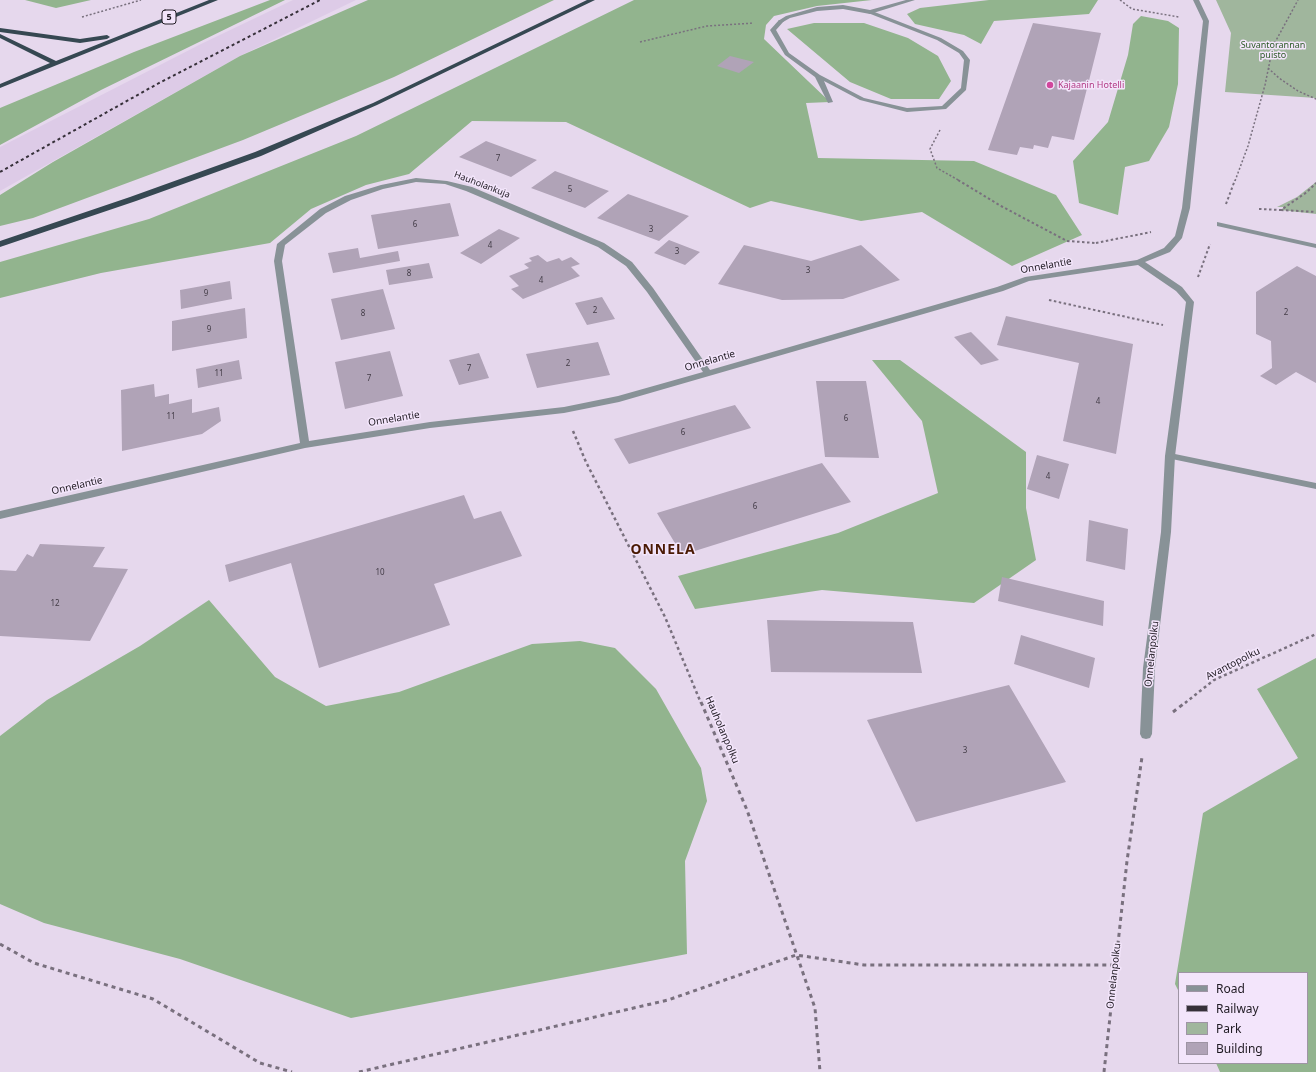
<!DOCTYPE html>
<html>
<head>
<meta charset="utf-8">
<style>
  body { margin:0 }
  #map { position:relative; width:1316px; height:1072px; overflow:hidden; background:#e6d8ed; font-family:"Noto Sans",sans-serif }
  canvas { display:block }
  .legend { position:absolute; left:1178px; top:972px; width:130px; height:92px; box-sizing:border-box; background:#f3e5fb; border:1px solid #9e94a4; margin:0; padding:5px 7px; list-style:none; font-size:12px; color:#1f1a22 }
  .legend li { display:flex; align-items:center; gap:8px; height:20px }
  .legend b { width:20px; border:1px solid #9e94a4 }
</style>
</head>
<body>
<div id="map">
<canvas width="1316" height="1072"></canvas>
<ul class="legend">
<li><b style="height:5px;background:#889297"></b>Road</li>
<li><b style="height:5px;background:#363039"></b>Railway</li>
<li><b style="height:11px;background:#a0b69d"></b>Park</li>
<li><b style="height:11px;background:#b0a3b7"></b>Building</li>
</ul>
</div>
<script>
const ctx = document.querySelector('canvas').getContext('2d');
ctx.lineJoin = 'round';
function fillPath(path, color) { ctx.fillStyle = color; ctx.fill(path, 'evenodd'); }
const poly = rows => new Path2D(rows.map(r => 'M' + r).join(''));
function trace(path, color, width, dash) { ctx.strokeStyle = color; ctx.lineWidth = width; ctx.lineCap = dash ? 'butt' : 'round'; ctx.setLineDash(dash || []); ctx.stroke(path); }
function label(font, color, halo, rows, align = 'center') {
  ctx.font = font + ' "Noto Sans",sans-serif'; ctx.lineWidth = 3; ctx.setLineDash([]); ctx.textBaseline = 'middle'; ctx.strokeStyle = halo; ctx.fillStyle = color; for (const [text, x, y, turn = 0] of rows) {
    ctx.save(); ctx.translate(x, y); ctx.rotate((+turn || 0) * Math.PI / 180); ctx.textAlign = isNaN(turn) ? turn : align; if (halo) ctx.strokeText(text, 0, 0); ctx.fillText(text, 0, 0); ctx.restore();
  }
}
const built = poly([
  [293,0,356,0,240,56,0,191,0,147,201,44]
]);
const green = poly([
  [1216,0,1316,0,1316,98,1225,92,1231,33],
  [1316,182,1316,214,1281,210,1284,207,1277,207,1297,197]
]);
const forest = poly([
  [25,0,91,0,56,8],
  [270,0,285,0,101,90,0,145,0,108,134,52],
  [368,0,554,0,394,77,243,140,33,218,0,226,0,195,53,162,240,56],
  [634,0,872,0,817,6,774,16,766,25,764,39,830,102,806,103,818,158,974,161,1056,195,1082,235,1012,266,922,212,861,221,771,201,750,208,566,122,472,121,409,174,366,185,311,209,270,243,101,273,0,298,0,262,149,219,356,136],
  [989,0,1098,0,1089,14,994,21,981,44,964,35,915,24,907,14,920,8],
  [1141,16,1168,21,1179,28,1178,84,1169,127,1149,161,1125,167,1118,215,1079,203,1073,161,1108,122,1128,55,1133,24],
  [814,23,864,23,908,38,938,56,951,81,939,99,891,99,850,82,787,29],
  [872,360,900,360,1026,452,1026,508,1036,560,974,603,822,590,695,609,678,576,838,533,938,493,922,421],
  [209,600,275,677,326,706,399,692,532,644,580,641,615,648,656,689,701,768,707,801,685,861,687,954,351,1018,180,959,44,923,0,904,0,736,47,700,140,646],
  [1316,658,1316,1072,1220,1072,1216,1063,1307,1063,1307,973,1179,973,1179,992,1175,984,1203,813,1298,758,1257,689]
]);
const building = poly([
  [1033,23,1101,33,1074,140,1052,136,1048,148,1034,145,1033,149,1020,147,1017,155,988,150],
  [730,56,754,62,739,73,717,66],
  [486,141,537,160,511,177,459,157],
  [555,171,609,191,585,208,531,188],
  [628,194,689,216,659,241,597,218],
  [450,203,459,236,378,249,371,215],
  [499,229,520,238,481,264,460,253],
  [669,240,700,252,685,265,654,253],
  [744,245,811,261,861,245,900,280,843,299,782,300,718,284],
  [358,248,360,258,398,251,400,261,333,273,328,253],
  [538,255,547,262,559,258,562,261,571,257,580,264,571,267,580,276,523,299,511,289,519,286,509,276,529,268,524,264,532,261,529,258],
  [429,263,433,278,389,285,386,270],
  [1297,266,1316,276,1316,383,1296,372,1276,385,1260,376,1272,368,1271,341,1256,334,1256,292],
  [230,281,232,299,181,309,180,290],
  [383,289,395,329,341,340,331,299],
  [602,297,615,319,587,325,575,303],
  [245,308,247,338,172,351,172,321],
  [1006,316,1133,344,1116,454,1063,441,1079,363,997,345],
  [971,332,999,360,981,365,954,337],
  [598,342,610,375,537,388,526,354],
  [390,351,403,396,345,409,335,362],
  [479,353,489,378,459,385,449,360],
  [239,360,242,379,198,388,196,369],
  [816,381,866,381,879,458,825,457],
  [154,384,155,397,169,394,169,404,192,399,192,413,219,407,221,421,202,434,122,451,121,390],
  [735,405,751,428,629,464,614,439],
  [1037,455,1069,464,1059,499,1027,489],
  [822,463,851,502,682,555,657,513],
  [464,495,474,519,501,511,522,556,434,584,450,625,319,668,291,563,229,582,225,565],
  [1089,520,1128,529,1125,570,1086,561],
  [40,544,105,547,93,567,128,569,90,641,0,636,0,570,16,571,27,554,33,557],
  [1002,577,1104,601,1103,626,998,601],
  [767,620,913,622,922,673,771,672],
  [1021,635,1095,658,1089,688,1014,664],
  [1009,685,1066,782,916,822,867,720]
]);
const pathFar3 = poly([
  [1120,0,1132,9,1179,17],
  [82,17,141,0],
  [640,42,707,26,754,23],
  [1268,68,1279,78,1298,91,1316,99],
  [940,130,930,149,937,168,960,181],
  [1235,181,1248,146,1265,85,1273,46,1298,0]
]);
const pathFar2 = poly([
  [958,180,1001,206,1067,241,1096,243],
  [1226,204,1235,180],
  [1259,209,1281,210,1307,192,1316,183],
  [1281,210,1316,212],
  [1096,243,1151,232],
  [1198,277,1210,244],
  [1049,300,1163,325]
]);
const pathFar1 = poly([
  [573,431,586,462,665,617,701,703],
  [1185,703,1214,680,1316,634]
]);
const path = poly([
  [701,702,747,810,815,1008,820,1072],
  [1173,712,1186,702],
  [0,944,34,963,153,999,260,1063,292,1072],
  [359,1072,668,1000,796,955,864,965,1116,965],
  [1104,1072,1127,861,1142,757]
]);
const service = poly([
  [868,11,872,11,941,38,963,51,970,60,966,90,946,109,907,112,860,100,824,81,833,102,828,103,815,77,785,55,770,30,779,20,783,20,784,21,776,30,789,53,820,75,864,98,907,108,942,106,961,88,964,60,959,53,937,40,868,13,868,11],
  [1217,222,1316,244,1316,248,1217,226,1217,222],
  [1170,453,1316,483,1316,489,1167,458,1165,456,1170,453]
]);
const minor = poly([
  [906,0,915,0,870,14,843,9,817,11,790,18,783,22,778,21,786,16,817,7,843,5,870,10,906,0],
  [1193,0,1199,0,1209,21,1190,208,1182,238,1170,252,1145,262,1182,287,1194,302,1175,456,1171,532,1155,668,1152,734,1150,738,1146,739,1142,738,1140,734,1143,668,1161,532,1165,456,1186,302,1176,291,1138,265,1029,281,1003,291,619,402,564,413,430,428,305,448,0,519,0,511,300,443,274,261,277,244,320,209,345,196,381,185,416,178,447,181,472,187,604,243,632,262,653,288,710,370,997,287,1025,277,1137,260,1164,248,1175,236,1182,208,1203,21,1193,0],
  [416,182,445,184,466,191,598,247,626,266,647,292,703,372,618,396,564,407,430,422,309,441,282,261,285,245,326,213,351,200,383,189,416,182]
]);
const trunk = poly([
  [209,0,218,0,0,88,0,84,50,63,0,38,0,34,56,61,209,0],
  [587,0,595,0,377,105,261,156,136,201,0,247,0,241,130,197,255,152,373,103,587,0],
  [0,28,80,39,107,35,110,37,107,39,80,43,0,32,0,28]
]);
const rail = poly([
  [0,172,159,83,320,0]
]);
const markers = [
  [1050,85,4,"#d1479c"]
];
const numberNames = [
  ["7",498,159],
  ["5",570,190],
  ["6",415,225],
  ["3",651,230],
  ["4",490,246],
  ["3",677,252],
  ["3",808,271],
  ["8",409,274],
  ["4",541,281],
  ["9",206,294],
  ["2",595,311],
  ["2",1286,313],
  ["8",363,314],
  ["9",209,330],
  ["2",568,364],
  ["7",469,369],
  ["11",219,374],
  ["7",369,379],
  ["4",1098,402],
  ["11",171,417],
  ["6",846,419],
  ["6",683,433],
  ["4",1048,477],
  ["6",755,507],
  ["10",380,573],
  ["12",55,604],
  ["3",965,751]
];
const shields = [
  [169,17,14]
];
const shieldNames = [
  ["5",169,17]
];
const farParknames = [
  ["Suvantorannan",1273,45],
  ["puisto",1273,55]
];
const farHotelnames = [
  ["Kajaanin Hotelli",1058,85]
];
const farStreetnames = [
  ["Hauholankuja",482,185,21]
];
const streetNames = [
  ["Onnelantie",1046,266,-10],
  ["Onnelantie",710,361,-16],
  ["Onnelantie",394,419,-9],
  ["Onnelantie",77,486,-13],
  ["Onnelanpolku",1152,654,-84],
  ["Avantopolku",1233,664,-27],
  ["Hauholanpolku",722,730,67],
  ["Onnelanpolku",1114,976,-84]
];
const districtNames = [
  ["ONNELA",663,550]
];
fillPath(built, '#ddcbe7');
fillPath(green, '#a0b69d');
fillPath(forest, '#92b48e');
fillPath(building, '#b0a3b7');
trace(pathFar3, '#79707e', 1.5, [2, 2]);
trace(pathFar2, '#79707e', 2, [2.5, 2.5]);
trace(pathFar1, '#79707e', 2.5, [3, 3]);
trace(path, '#79707e', 3, [4, 4]);
fillPath(service, '#889297');
fillPath(minor, '#889297');
fillPath(trunk, '#364852');
trace(rail, '#363039', 2, [3, 3]);
for (const [x, y, r, color] of markers) { const dot = new Path2D(); dot.arc(x, y, r, 0, 2 * Math.PI); ctx.fillStyle = color; ctx.fill(dot); trace(dot, '#f3e5fb', 1.5); }
label('8px', '#433c47', null, numberNames);
for (const [x, y, w] of shields) { const box = new Path2D(); box.roundRect(x - w / 2, y - 7, w, 14, 3); ctx.fillStyle = '#f3e5fb'; ctx.fill(box); trace(box, '#1f1a22', 1); }
label('bold 9px', '#1f1a22', null, shieldNames);
label('9px', '#2c5a27', '#f3e5fb', farParknames);
label('9px', '#b23c85', '#f3e5fb', farHotelnames, 'left');
label('9px', '#1f1a22', '#f3e5fb', farStreetnames);
label('10px', '#1f1a22', '#f3e5fb', streetNames);
ctx.letterSpacing = '1px';
label('bold 14px', '#4a1a04', '#f3e5fb', districtNames);
ctx.letterSpacing = '0px';
</script>
</body>
</html>
